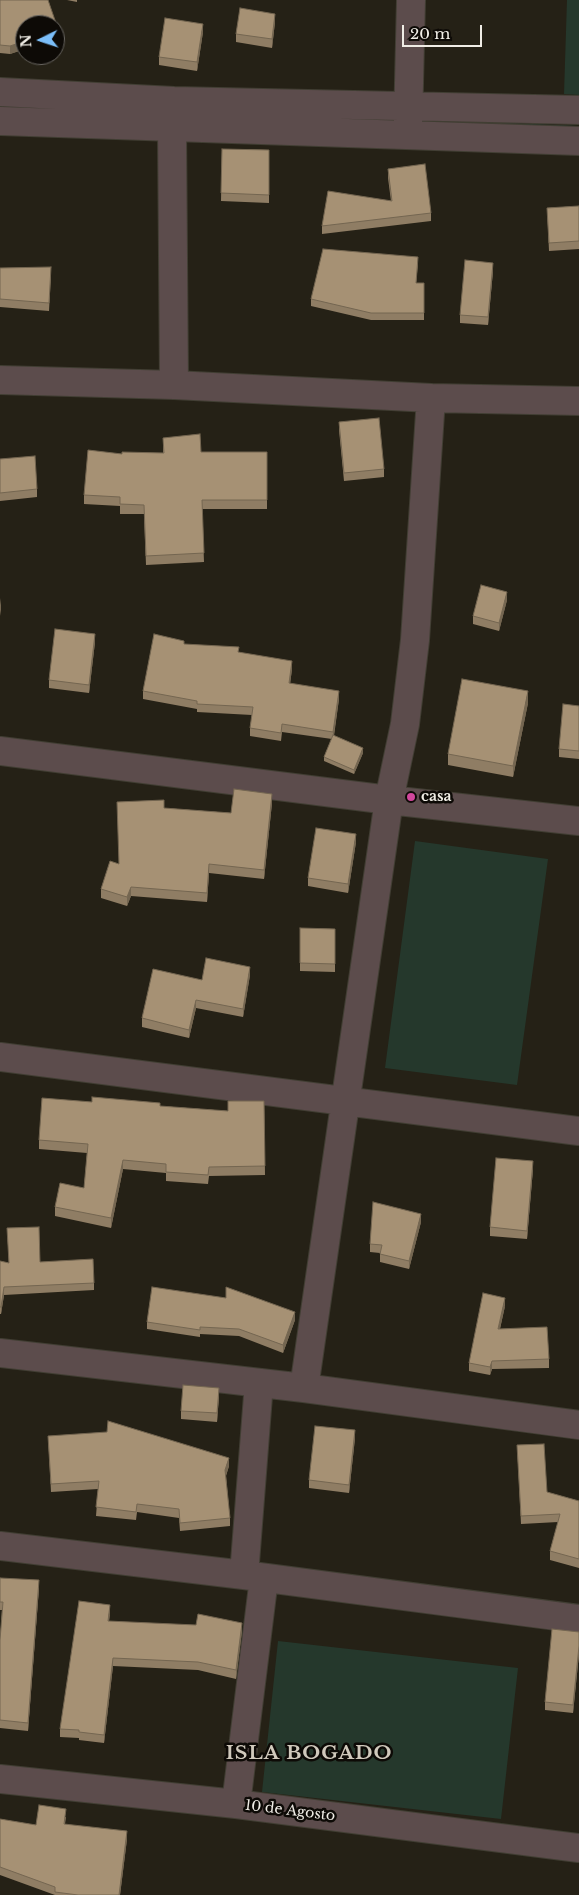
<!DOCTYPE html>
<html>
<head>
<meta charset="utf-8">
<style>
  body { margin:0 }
  #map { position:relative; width:579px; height:1895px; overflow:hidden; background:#252116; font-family:"Libre Baskerville",serif }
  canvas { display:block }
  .north { position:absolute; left:15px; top:15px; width:50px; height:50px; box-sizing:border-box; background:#0d0a06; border:1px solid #686560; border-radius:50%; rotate:266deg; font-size:14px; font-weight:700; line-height:20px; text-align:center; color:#f0ede6 }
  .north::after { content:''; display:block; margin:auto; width:18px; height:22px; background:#7bbef8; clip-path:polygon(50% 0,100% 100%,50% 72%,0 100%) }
  .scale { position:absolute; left:402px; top:25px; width:80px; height:22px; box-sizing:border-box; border:2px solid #f0ede6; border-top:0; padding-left:6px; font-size:15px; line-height:18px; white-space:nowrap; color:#f0ede6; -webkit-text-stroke:4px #0d0a06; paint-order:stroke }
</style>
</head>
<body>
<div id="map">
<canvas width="579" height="1895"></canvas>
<div class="north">N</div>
<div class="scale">20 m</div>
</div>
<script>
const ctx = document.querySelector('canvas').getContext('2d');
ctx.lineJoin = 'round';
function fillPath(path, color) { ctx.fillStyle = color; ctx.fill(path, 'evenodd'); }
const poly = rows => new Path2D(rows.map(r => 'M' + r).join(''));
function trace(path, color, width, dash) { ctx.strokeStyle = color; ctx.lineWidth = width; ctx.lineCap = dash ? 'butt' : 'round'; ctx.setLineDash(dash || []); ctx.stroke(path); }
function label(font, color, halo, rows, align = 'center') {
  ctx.font = font + ' "Libre Baskerville",serif'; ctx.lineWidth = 5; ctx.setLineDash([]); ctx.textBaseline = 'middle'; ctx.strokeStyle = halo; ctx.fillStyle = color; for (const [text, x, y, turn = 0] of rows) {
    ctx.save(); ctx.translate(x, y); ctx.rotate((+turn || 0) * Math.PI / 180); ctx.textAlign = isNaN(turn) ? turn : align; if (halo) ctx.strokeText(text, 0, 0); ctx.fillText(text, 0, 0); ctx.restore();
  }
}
const green = poly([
  [567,0,579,0,579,95,564,94],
  [462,121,579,126,579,132,459,123],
  [415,841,548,859,517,1085,385,1068],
  [278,1641,518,1668,501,1819,262,1792]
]);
const minor = poly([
  [0,92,174,101,579,110],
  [174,109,172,128,174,385],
  [0,121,579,141],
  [408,125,411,0],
  [0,380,174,385,431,398,579,401],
  [0,751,389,800,579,821],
  [0,1057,579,1131],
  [0,1353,304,1388,579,1425],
  [304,1388,389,800,405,724,415,640,431,398],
  [0,1546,244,1575,579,1619],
  [244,1575,259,1383],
  [0,1779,236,1804,579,1848],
  [236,1804,264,1578]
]);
const wall = poly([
  [0,0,58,37,25,25,25,49,10,54,0,53],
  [67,0,77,0,77,2],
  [275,22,272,48,236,42,236,34],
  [203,32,197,71,159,65,159,57],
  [222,149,269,150,269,203,221,201],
  [388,169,431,213,431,221,322,234,322,226,391,201,388,178],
  [579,206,579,249,549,251,547,208],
  [418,264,416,283,424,283,424,320,371,320,311,306,311,299],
  [0,268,51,275,49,311,0,307],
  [493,271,488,325,460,323,460,315],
  [339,422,384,469,384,477,344,481,339,430],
  [163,438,201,452,267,452,267,509,202,509,204,562,146,565,144,514,120,514,120,506,84,504,84,495,122,454,163,453],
  [0,459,37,489,37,497,0,501],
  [507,600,499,631,473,624,473,616],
  [95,642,89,693,49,688,49,680],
  [184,644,239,652,292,669,290,684,339,699,334,736,363,753,354,774,324,761,324,757,332,739,282,732,281,741,250,736,250,728,252,715,197,712,197,709,143,699,143,691],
  [528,703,513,777,448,765,448,754],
  [579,706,579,759,559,757,559,749],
  [272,803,264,879,209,873,207,902,131,896,127,906,101,898,101,889,119,864,164,808,231,813],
  [356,842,348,893,308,886,308,878],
  [300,928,335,929,335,972,300,971],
  [250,975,243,1017,196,1008,189,1038,142,1027,142,1018,202,980],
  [264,1101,265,1175,209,1176,208,1184,166,1181,166,1173,123,1169,111,1228,55,1216,55,1207,84,1188,87,1153,39,1149,39,1140,92,1102,160,1106,228,1111],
  [533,1169,527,1239,490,1236,490,1227],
  [421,1222,409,1269,380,1262,380,1253,370,1252,370,1244],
  [7,1228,40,1262,94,1283,94,1290,4,1295,1,1314,0,1314,0,1261,9,1263],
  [505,1306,500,1329,549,1359,549,1368,492,1369,490,1375,469,1371,469,1363],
  [295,1320,283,1353,239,1336,200,1334,200,1337,147,1329,147,1322],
  [219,1396,217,1422,181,1419,181,1411],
  [48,1436,229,1466,226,1476,230,1518,230,1526,180,1531,179,1518,137,1512,136,1520,96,1516,98,1489,51,1492],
  [355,1438,349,1493,309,1488,309,1480],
  [517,1445,547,1492,579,1501,579,1568,550,1560,550,1551,558,1522,521,1524],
  [0,1578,39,1588,28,1731,0,1728,0,1640,2,1610,0,1610],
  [110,1613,109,1621,242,1631,236,1679,198,1670,113,1666,104,1743,79,1740,79,1738,60,1737,60,1729],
  [579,1632,579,1654,573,1713,545,1710,545,1702],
  [66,1817,65,1824,127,1839,120,1895,55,1895,0,1875,0,1819,36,1825]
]);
const shadedWall = poly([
  [275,14,275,22,272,48,272,39],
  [203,24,203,32,197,71,197,62],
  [58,29,58,37,55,38,55,30],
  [25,41,25,49,10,54,10,46],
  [493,263,493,271,488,325,488,317],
  [507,592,507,600,499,631,499,623],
  [1,598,1,610,0,616,0,605],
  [95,634,95,642,89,693,89,685],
  [292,661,292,669,289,692,289,683],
  [339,691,339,699,333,740,333,732],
  [528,691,528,703,513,777,513,766],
  [363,748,363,753,354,774,354,770],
  [272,794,272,803,264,879,264,870],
  [356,834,356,842,348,893,348,884],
  [209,864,209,873,207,902,207,893],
  [131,887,131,896,127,906,127,897],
  [250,967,250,975,243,1017,243,1009],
  [196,1000,196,1008,189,1038,189,1030],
  [123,1160,123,1169,111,1228,111,1218],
  [533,1161,533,1169,527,1239,527,1231],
  [421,1214,421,1222,409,1269,409,1261],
  [4,1287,4,1295,1,1314,1,1307],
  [505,1298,505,1306,498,1337,498,1329],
  [295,1312,295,1320,283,1353,283,1345],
  [492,1361,492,1369,490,1375,490,1367],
  [219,1388,219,1396,217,1422,217,1413],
  [355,1430,355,1438,349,1493,349,1485],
  [229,1458,229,1466,225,1478,225,1470],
  [39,1580,39,1588,28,1731,28,1723],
  [110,1605,110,1613,108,1629,108,1621],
  [242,1623,242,1631,236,1679,236,1670],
  [579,1646,579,1654,573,1713,573,1705],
  [113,1658,113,1666,104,1743,104,1735],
  [127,1831,127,1839,120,1895,119,1895]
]);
const building = poly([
  [0,0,48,0,58,29,55,30,55,25,25,25,25,41,10,46,0,45,0,0],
  [240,8,275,14,272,39,236,34,240,8],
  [165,18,203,24,197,62,159,57,165,18],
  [222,149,269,150,269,195,221,193,222,149],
  [425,164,431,213,322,226,328,191,392,201,388,169,425,164],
  [579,206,579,241,549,243,547,208,579,206],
  [323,249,418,257,416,283,424,283,424,313,371,313,311,299,323,249],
  [465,260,493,263,488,317,460,315,465,260],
  [51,267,49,303,0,299,0,268,51,267],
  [379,418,384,469,344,473,339,422,379,418],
  [200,434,201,452,267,452,267,500,202,500,204,553,146,556,144,505,120,504,120,497,84,495,88,450,122,454,122,452,164,453,163,438,200,434],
  [35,456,37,489,0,493,0,459,35,456],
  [481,585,507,592,499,623,473,616,481,585],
  [55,629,95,634,89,685,49,680,55,629],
  [154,634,184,641,184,644,239,647,238,652,292,661,289,683,339,691,333,732,282,724,281,733,250,728,253,707,197,704,197,701,143,691,154,634],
  [462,679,528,691,513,766,448,754,462,679],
  [563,704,579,706,579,751,559,749,563,704],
  [333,735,363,748,354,770,324,757,333,735],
  [234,789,272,794,264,870,209,864,207,893,131,887,127,897,101,889,110,861,119,864,117,802,164,800,164,808,231,813,234,789],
  [316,828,356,834,348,884,308,878,316,828],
  [300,928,335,929,335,964,300,963,300,928],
  [206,958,250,967,243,1009,196,1000,189,1030,142,1018,153,969,202,980,206,958],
  [92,1097,160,1103,160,1106,228,1111,228,1101,264,1101,265,1166,209,1167,208,1175,166,1172,166,1164,123,1160,111,1218,55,1207,60,1183,84,1188,88,1144,39,1140,42,1098,92,1102,92,1097],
  [496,1158,533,1161,527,1231,490,1227,496,1158],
  [373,1202,421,1214,409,1261,380,1254,382,1245,370,1244,373,1202],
  [39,1227,40,1262,93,1259,94,1283,4,1287,1,1307,0,1307,0,1261,9,1263,7,1228,39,1227],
  [152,1287,226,1298,226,1287,295,1312,283,1345,239,1329,200,1327,200,1330,147,1322,152,1287],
  [483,1293,505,1298,498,1329,547,1327,549,1359,492,1361,490,1367,469,1363,483,1293],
  [183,1385,219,1388,217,1413,181,1411,183,1385],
  [108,1421,229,1458,225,1470,230,1518,180,1523,179,1509,137,1504,136,1512,96,1507,99,1481,51,1484,48,1436,107,1432,108,1421],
  [315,1426,355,1430,349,1485,309,1480,315,1426],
  [544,1444,547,1492,579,1501,579,1559,550,1551,560,1514,521,1516,517,1445,544,1444],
  [0,1578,39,1580,28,1723,0,1720,0,1640,3,1602,0,1602,0,1578],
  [79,1601,110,1605,108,1621,196,1625,198,1614,242,1623,236,1670,198,1662,113,1658,104,1735,79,1732,79,1730,60,1729,79,1601],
  [552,1629,579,1632,579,1646,573,1705,545,1702,552,1629],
  [39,1805,66,1809,64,1824,127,1831,119,1895,78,1895,55,1892,55,1887,0,1867,0,1819,36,1825,39,1805]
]);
const markers = [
  [411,797,5,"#d1479c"]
];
const poiNames = [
  ["casa",421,797]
];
const streetNames = [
  ["10 de Agosto",290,1811,7]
];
const districtNames = [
  ["ISLA BOGADO",309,1754]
];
fillPath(green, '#25382c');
trace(minor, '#413e33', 30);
trace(minor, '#5c4c4c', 28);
fillPath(wall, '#8f7d64');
fillPath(shadedWall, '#746651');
fillPath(building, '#a69174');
trace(building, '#746651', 1);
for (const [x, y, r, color] of markers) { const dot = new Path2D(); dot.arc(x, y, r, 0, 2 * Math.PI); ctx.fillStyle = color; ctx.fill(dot); trace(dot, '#0d0a06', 2); }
label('bold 14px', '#f0ede6', '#0d0a06', poiNames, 'left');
label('14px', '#f0ede6', '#0d0a06', streetNames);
ctx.letterSpacing = '1px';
label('bold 19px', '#d0c9bc', '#0d0a06', districtNames);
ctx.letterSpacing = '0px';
</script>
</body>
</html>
